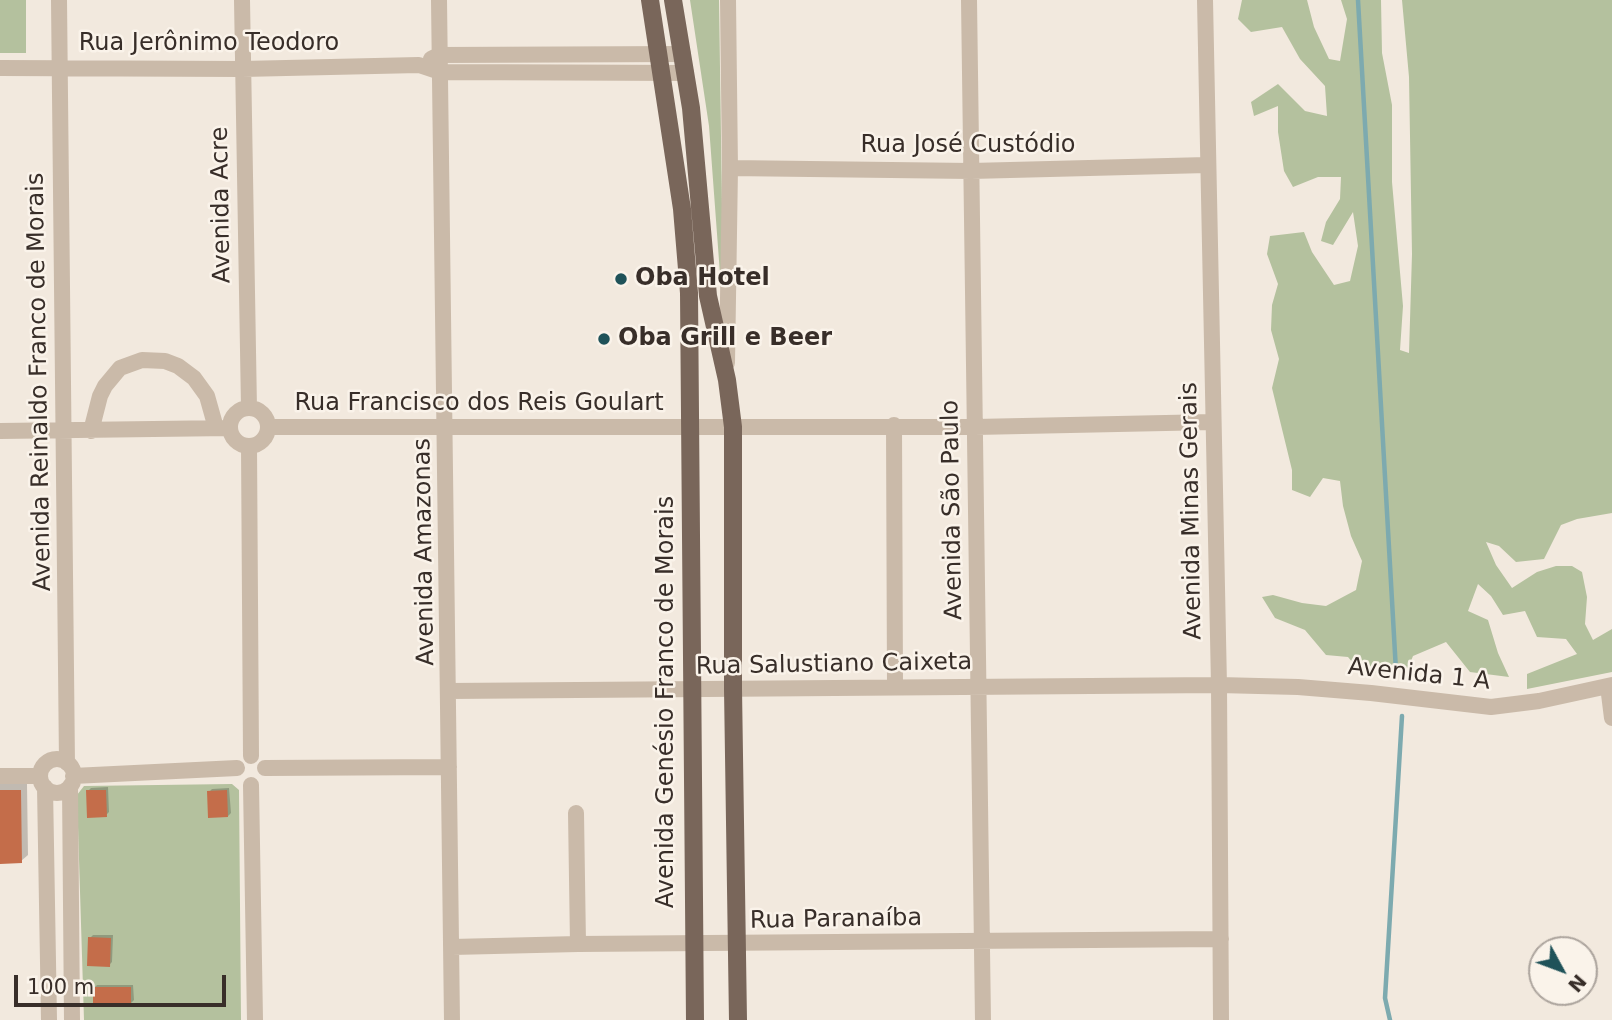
<!DOCTYPE html>
<html>
<head>
<meta charset="utf-8">
<style>
  body { margin:0 }
  #map { position:relative; width:1612px; height:1020px; overflow:hidden; background:#f2e9de; font-family:"DejaVu Sans",sans-serif }
  canvas { display:block }
  .north { position:absolute; left:1528px; top:936px; width:70px; height:70px; box-sizing:border-box; background:#faf3ea; border:2px solid #aca49d; border-radius:50%; rotate:131deg; font-size:19px; font-weight:700; line-height:28px; text-align:center; color:#382e29 }
  .north::after { content:''; display:block; margin:auto; width:24px; height:32px; background:#1f5259; clip-path:polygon(50% 0,100% 100%,50% 72%,0 100%) }
  .scale { position:absolute; left:14px; top:975px; width:212px; height:32px; box-sizing:border-box; border:4px solid #382e29; border-top:0; padding-left:9px; font-size:21px; line-height:24px; white-space:nowrap; color:#382e29; -webkit-text-stroke:5px #faf3ea; paint-order:stroke }
</style>
</head>
<body>
<div id="map">
<canvas width="1612" height="1020"></canvas>
<div class="north">N</div>
<div class="scale">100 m</div>
</div>
<script>
const ctx = document.querySelector('canvas').getContext('2d');
ctx.lineJoin = 'round';
function fillPath(path, color) { ctx.fillStyle = color; ctx.fill(path, 'evenodd'); }
const poly = rows => new Path2D(rows.map(r => 'M' + r).join(''));
function trace(path, color, width, dash) { ctx.strokeStyle = color; ctx.lineWidth = width; ctx.lineCap = dash ? 'butt' : 'round'; ctx.setLineDash(dash || []); ctx.stroke(path); }
function label(font, color, halo, rows, align = 'center') {
  ctx.font = font + ' "DejaVu Sans",sans-serif'; ctx.lineWidth = 5; ctx.setLineDash([]); ctx.textBaseline = 'middle'; ctx.strokeStyle = halo; ctx.fillStyle = color; for (const [text, x, y, turn = 0] of rows) {
    ctx.save(); ctx.translate(x, y); ctx.rotate((+turn || 0) * Math.PI / 180); ctx.textAlign = isNaN(turn) ? turn : align; if (halo) ctx.strokeText(text, 0, 0); ctx.fillText(text, 0, 0); ctx.restore();
  }
}
const green = poly([
  [0,0,26,0,26,53,0,53],
  [690,0,719,0,723,273,720,274,709,126],
  [1242,0,1307,0,1314,27,1329,59,1340,61,1347,19,1341,0,1381,0,1382,53,1392,105,1392,182,1403,306,1400,350,1409,353,1412,254,1409,77,1402,0,1612,0,1612,513,1577,519,1561,525,1544,559,1516,562,1499,546,1486,542,1496,565,1512,588,1537,572,1556,566,1572,566,1582,572,1587,597,1585,624,1593,640,1612,629,1612,672,1527,689,1527,674,1577,654,1566,639,1537,637,1525,611,1503,615,1491,596,1478,584,1468,611,1488,620,1498,653,1509,677,1470,672,1446,642,1413,656,1408,668,1362,674,1348,657,1326,655,1305,630,1275,618,1262,597,1273,595,1302,603,1326,606,1356,590,1362,561,1351,536,1343,506,1340,481,1323,478,1310,497,1292,490,1292,470,1272,388,1279,359,1271,330,1272,305,1278,284,1267,254,1270,236,1304,232,1312,252,1334,285,1350,281,1358,246,1353,212,1333,245,1321,241,1326,222,1340,199,1341,177,1318,177,1293,187,1284,171,1278,132,1278,106,1254,116,1251,102,1278,84,1305,111,1327,116,1325,86,1300,59,1282,27,1251,32,1238,19],
  [232,784,239,790,241,1020,84,1020,77,795,84,786]
]);
const shadow = poly([
  [0,784,27,784,28,855,21,861,0,862],
  [108,787,109,812,106,815,88,791,91,788],
  [229,788,231,813,228,816,209,792,212,789],
  [93,935,113,935,112,962,109,965,90,938],
  [97,985,133,985,134,1000,131,1003,94,988]
]);
const stream = poly([
  [1358,0,1396,671],
  [1390,1020,1385,998,1402,716]
]);
const building = poly([
  [0,790,21,790,22,863,0,864],
  [86,790,106,790,107,817,87,818],
  [227,790,228,817,208,818,207,791],
  [88,937,111,938,110,967,87,966],
  [93,987,131,987,131,1004,93,1005]
]);
const minor = poly([
  [59,0,67,763],
  [242,0,249,408],
  [439,0,452,1020],
  [969,0,983,1020],
  [1205,0,1219,685,1221,1020],
  [431,59,439,55,683,54],
  [0,68,242,69,419,65,440,72,686,73],
  [730,168,971,171,1207,165],
  [727,363,730,168,728,0],
  '230 427a19 19 0 1 1 38 0a19 19 0 1 1-38 0Z',
  [894,425,895,687],
  [268,427,975,427,1213,422],
  [0,431,230,428],
  [91,431,100,396,105,386,120,368,142,360,165,361,178,366,194,378,207,396,216,428],
  [249,446,251,756],
  [1608,686,1612,718],
  [449,691,1219,685,1298,687,1371,693,1491,707,1539,701,1612,685],
  '40 776a17 17 0 1 1 34 0a17 17 0 1 1-34 0Z',
  [265,768,449,767],
  [0,776,40,776],
  [73,776,237,768],
  [251,785,255,1020],
  [70,786,72,1020],
  [45,787,49,1020],
  [576,813,578,944],
  [452,947,578,944,1221,939]
]);
const major = poly([
  [650,0,682,209,689,293,695,1020],
  [673,0,691,108,708,296,727,380,733,427,733,689,738,1020]
]);
const markers = [
  [621,279,7,"#1f5259"],
  [604,339,7,"#1f5259"]
];
const streetNames = [
  ["Rua Jerônimo Teodoro",209,44],
  ["Rua José Custódio",968,146],
  ["Avenida Acre",222,205,-91],
  ["Avenida Reinaldo Franco de Morais",40,382,-91],
  ["Rua Francisco dos Reis Goulart",479,404],
  ["Avenida São Paulo",953,510,-91],
  ["Avenida Minas Gerais",1192,511,-91],
  ["Avenida Amazonas",425,552,-91],
  ["Rua Salustiano Caixeta",834,665,-1],
  ["Avenida 1 A",1419,675,6],
  ["Avenida Genésio Franco de Morais",667,702,-90],
  ["Rua Paranaíba",836,920,-1]
];
const poiNames = [
  ["Oba Hotel",635,279],
  ["Oba Grill e Beer",618,339]
];
fillPath(green, '#b4c19e');
fillPath(shadow, '#0003');
trace(stream, '#7daaaf', 4.5);
fillPath(building, '#c46d4a');
trace(minor, '#cabaa9', 16);
trace(major, '#79665a', 18);
for (const [x, y, r, color] of markers) { const dot = new Path2D(); dot.arc(x, y, r, 0, 2 * Math.PI); ctx.fillStyle = color; ctx.fill(dot); trace(dot, '#faf3ea', 2.5); }
label('24px', '#382e29', '#faf3ea', streetNames);
label('bold 24px', '#382e29', '#faf3ea', poiNames, 'left');
</script>
</body>
</html>
